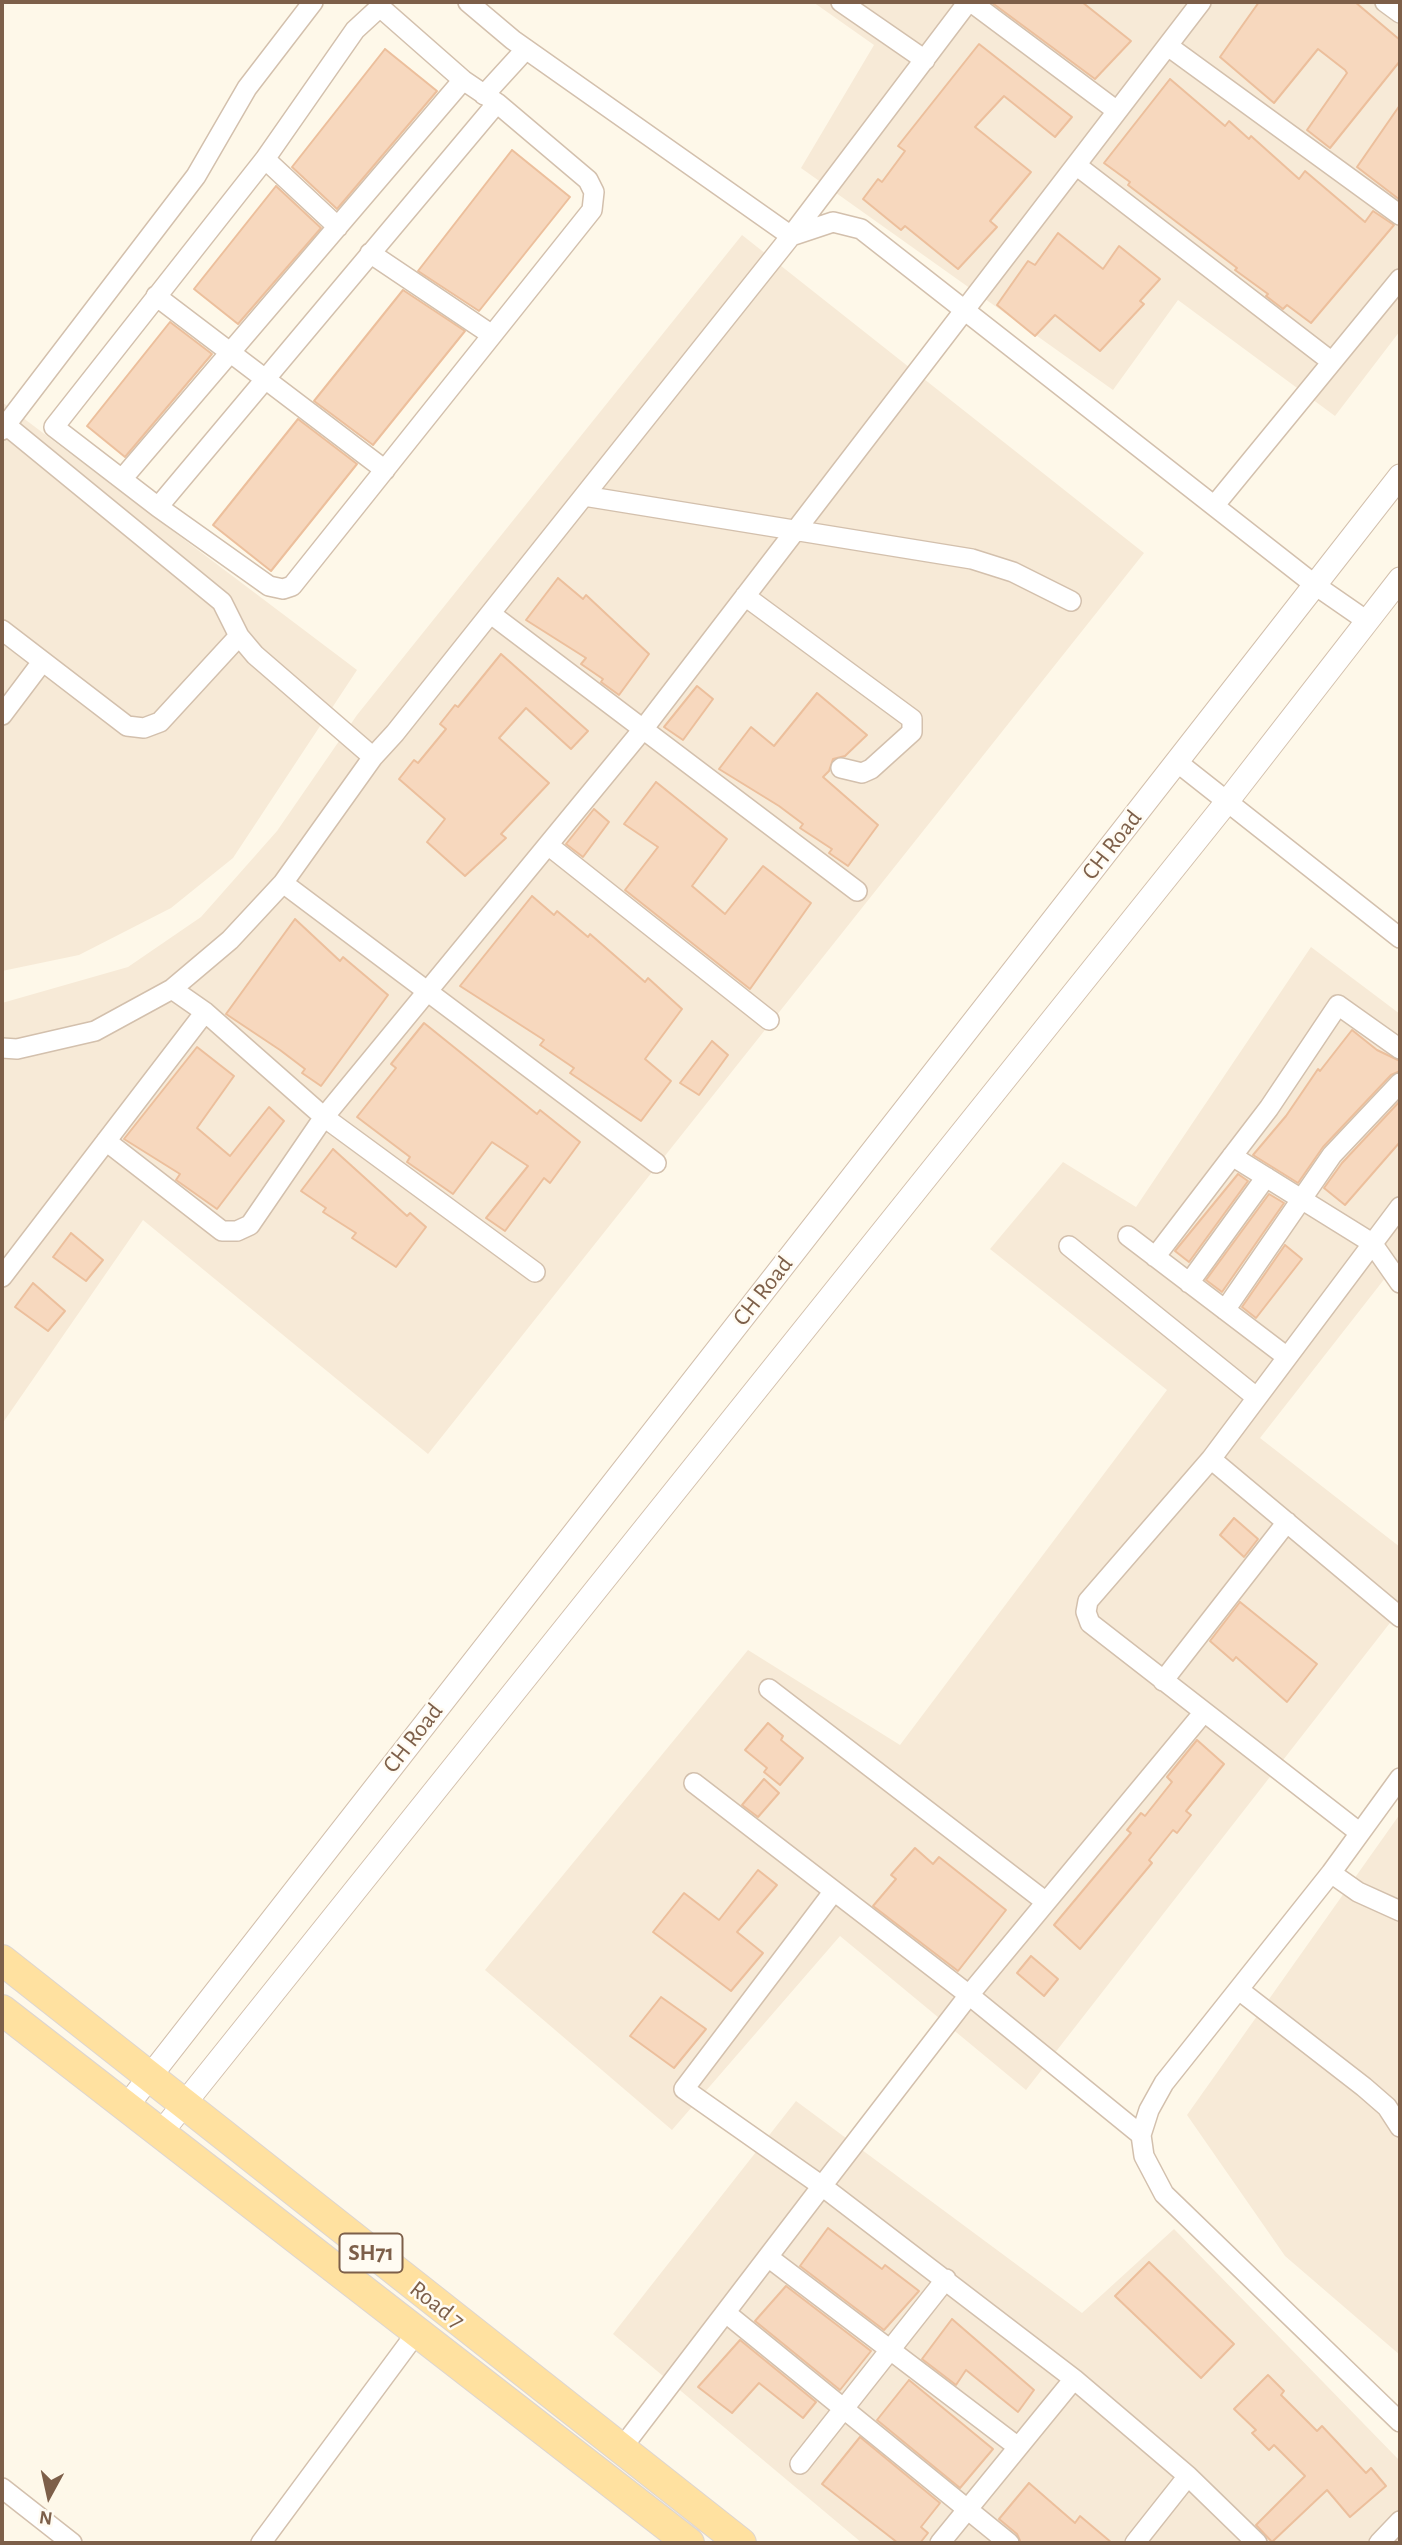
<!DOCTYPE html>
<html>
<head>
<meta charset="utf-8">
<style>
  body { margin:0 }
  #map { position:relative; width:1402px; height:2545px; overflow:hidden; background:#fef8e9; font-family:"Alegreya Sans",sans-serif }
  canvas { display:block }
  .frame { position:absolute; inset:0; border:4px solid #7d5f49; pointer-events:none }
  .north { position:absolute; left:14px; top:2461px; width:70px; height:70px; -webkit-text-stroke:5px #fffbf2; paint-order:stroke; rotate:188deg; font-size:19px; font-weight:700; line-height:28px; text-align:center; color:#7d5f49 }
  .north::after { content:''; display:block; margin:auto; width:24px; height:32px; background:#7d5f49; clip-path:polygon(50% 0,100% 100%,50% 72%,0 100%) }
</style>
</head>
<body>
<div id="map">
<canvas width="1402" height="2545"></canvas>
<div class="frame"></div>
<div class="north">N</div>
</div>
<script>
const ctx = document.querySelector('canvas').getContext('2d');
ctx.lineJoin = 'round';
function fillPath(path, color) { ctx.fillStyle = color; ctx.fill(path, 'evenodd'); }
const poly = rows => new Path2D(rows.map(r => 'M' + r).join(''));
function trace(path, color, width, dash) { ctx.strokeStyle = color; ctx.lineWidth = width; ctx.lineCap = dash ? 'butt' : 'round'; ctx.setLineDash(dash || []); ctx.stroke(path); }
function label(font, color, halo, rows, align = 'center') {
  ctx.font = font + ' "Alegreya Sans",sans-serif'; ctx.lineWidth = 5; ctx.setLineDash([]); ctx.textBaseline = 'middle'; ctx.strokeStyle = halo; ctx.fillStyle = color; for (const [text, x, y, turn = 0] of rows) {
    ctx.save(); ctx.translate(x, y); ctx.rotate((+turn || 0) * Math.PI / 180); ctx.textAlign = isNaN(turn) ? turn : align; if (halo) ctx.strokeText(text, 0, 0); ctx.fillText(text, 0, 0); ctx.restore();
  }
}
const residential = poly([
  [813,2,1400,2,1400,331,1335,416,1178,300,1113,390,801,168,874,45],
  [742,235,1144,553,428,1454,143,1220,2,1424,2,1003,128,967,201,917,277,831,357,715],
  [2,402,357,670,233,858,171,908,79,955,2,971],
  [1311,947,1400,1014,1400,1259,1260,1438,1400,1547,1400,1610,1026,2090,840,1936,672,2130,485,1970,748,1650,900,1745,1167,1390,990,1249,1063,1162,1136,1207],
  [1400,1814,1400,2355,1285,2256,1187,2115],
  [796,2101,1082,2313,1174,2229,1400,2461,1400,2543,862,2543,613,2334]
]);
const building = poly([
  [991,2,1082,2,1131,41,1095,79,991,2],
  [1259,2,1355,2,1400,40,1400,61,1330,148,1307,130,1347,73,1345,70,1318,49,1274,103,1220,57,1259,2],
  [979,44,1072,117,1055,137,1004,96,975,127,1031,172,990,221,997,227,958,269,905,226,901,230,863,199,878,179,882,182,905,151,898,146,979,44],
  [385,49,437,91,337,209,292,167,385,49],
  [1170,79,1225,126,1229,121,1249,139,1251,136,1299,179,1305,171,1365,222,1373,211,1394,225,1311,323,1287,305,1283,309,1266,296,1268,294,1235,270,1237,268,1128,185,1130,182,1104,163,1170,79],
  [1400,105,1400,200,1357,167,1400,105],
  [512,150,570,197,479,311,418,271,512,150],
  [276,186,321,228,238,324,194,289,276,186],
  [1058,233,1103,269,1119,246,1160,279,1140,301,1144,304,1100,351,1055,315,1035,336,997,305,1028,261,1035,265,1058,233],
  [403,290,465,331,373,445,314,401,403,290],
  [170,322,212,354,125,457,87,426,170,322],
  [298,419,357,464,271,571,213,525,298,419],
  [558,578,583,599,586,595,649,654,619,695,601,682,603,679,581,664,586,658,526,620,558,578],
  [501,654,588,731,571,749,526,708,499,738,549,783,501,834,506,838,465,876,427,842,445,819,399,779,414,760,418,763,446,729,440,724,455,705,458,707,501,654],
  [697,686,713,699,683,740,664,727,697,686],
  [817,693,867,735,845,756,833,759,829,771,823,777,878,825,848,866,829,853,832,849,800,828,803,824,779,806,719,769,751,727,774,746,817,693],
  [656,782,727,839,692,886,725,914,763,866,811,903,750,989,625,890,658,847,624,824,656,782],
  [594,809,609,822,583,857,566,844,594,809],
  [532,896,554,915,557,911,588,937,590,934,645,982,648,978,682,1009,645,1059,671,1081,641,1121,570,1073,574,1068,540,1045,544,1040,460,986,532,896],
  [295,919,340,961,343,957,388,995,321,1086,302,1073,305,1069,280,1050,226,1014,295,919],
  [424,1023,537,1114,540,1110,580,1142,550,1183,544,1178,505,1231,486,1218,528,1166,492,1142,453,1194,407,1162,410,1157,357,1117,396,1068,391,1064,424,1023],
  [1352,1030,1377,1050,1400,1061,1400,1071,1391,1075,1323,1147,1298,1183,1253,1155,1286,1116,1318,1069,1320,1071,1352,1030],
  [712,1041,728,1055,699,1095,680,1083,712,1041],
  [197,1047,234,1076,197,1128,230,1156,269,1107,284,1121,217,1209,176,1180,180,1174,124,1139,197,1047],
  [1400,1101,1400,1142,1345,1205,1324,1188,1342,1163,1400,1101],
  [333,1149,407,1216,410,1213,426,1227,396,1267,352,1238,356,1233,323,1212,326,1208,301,1191,333,1149],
  [1238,1174,1248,1181,1189,1262,1175,1251,1238,1174],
  [1269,1194,1284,1203,1222,1292,1206,1280,1269,1194],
  [71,1233,103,1260,86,1281,53,1257,71,1233],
  [1285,1245,1302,1259,1256,1318,1242,1307,1285,1245],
  [33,1283,65,1311,48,1331,15,1307,33,1283],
  [1234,1518,1258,1539,1244,1557,1220,1535,1234,1518],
  [1240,1602,1317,1664,1287,1702,1236,1657,1233,1661,1210,1641,1240,1602],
  [768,1723,783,1736,781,1740,803,1758,780,1785,764,1772,767,1768,745,1750,768,1723],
  [1197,1740,1224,1764,1186,1811,1191,1815,1177,1833,1173,1830,1149,1860,1152,1863,1080,1949,1054,1925,1131,1833,1127,1830,1141,1813,1145,1816,1172,1782,1167,1777,1197,1740],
  [764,1779,779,1793,758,1817,742,1805,764,1779],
  [915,1848,933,1864,939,1857,1006,1910,958,1971,873,1906,896,1879,891,1875,915,1848],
  [758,1870,777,1885,737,1932,763,1953,731,1991,653,1932,684,1893,719,1920,758,1870],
  [1031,1956,1058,1979,1044,1996,1017,1973,1031,1956],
  [661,1997,706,2029,674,2068,630,2036,661,1997],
  [828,2228,882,2269,885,2265,919,2291,884,2330,800,2266,828,2228],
  [1149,2262,1234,2344,1201,2378,1115,2296,1149,2262],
  [786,2286,871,2351,840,2390,755,2321,786,2286],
  [952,2319,1034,2390,1018,2412,966,2370,956,2385,922,2359,952,2319],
  [740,2340,816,2402,803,2418,759,2383,732,2413,698,2387,740,2340],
  [1268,2375,1284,2391,1281,2395,1317,2431,1322,2426,1366,2473,1371,2468,1386,2486,1350,2517,1327,2490,1272,2542,1256,2525,1305,2476,1274,2445,1269,2450,1252,2433,1256,2430,1234,2409,1268,2375],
  [909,2380,993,2449,960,2488,877,2420,909,2380],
  [860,2437,940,2503,921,2527,928,2533,920,2543,898,2543,822,2484,860,2437],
  [1029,2483,1075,2523,1080,2516,1112,2543,1021,2543,1017,2534,999,2519,1029,2483]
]);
const minor = poly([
  [468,2,513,40,791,236,833,222,861,229,1315,585,1367,621],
  [841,2,925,60],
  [971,2,1117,111],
  [1385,2,1400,13],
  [380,7,463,80,497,103,588,180,594,192,592,210,292,586,283,589,269,586,158,507,54,427,265,159,355,30,380,7],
  [1168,46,1400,215],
  [484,95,526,49],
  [265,159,338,227],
  [1076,165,1332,362],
  [370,253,492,335],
  [156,296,385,470],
  [6,425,222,602,239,636,255,655,373,757],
  [2,430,196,176,247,88,313,2],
  [122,479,463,80],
  [584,496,972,559,1013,572,1071,601],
  [1214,506,1400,279],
  [158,507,497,103],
  [745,596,912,719,912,732,871,769,862,773,841,768],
  [491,614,857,891],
  [2,630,127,726,144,728,160,722,239,636],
  [2,715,42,662],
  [1177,762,1400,938],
  [548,845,769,1020],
  [283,883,656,1163],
  [172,989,205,1012,324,1117,535,1272],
  [2,1048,17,1049,95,1031,172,989,230,940,283,883,373,757,395,733,791,236,968,2],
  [106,1141,222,1231,237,1231,250,1225,324,1117,644,728,1201,2],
  [1232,1156,1372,1243,1400,1283],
  [1128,1236,1287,1357],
  [1069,1246,1256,1397],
  [1155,1257,1269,1108,1338,1005,1400,1049],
  [2,1277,205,1012],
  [1189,1283,1266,1177],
  [1225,1310,1332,1155,1400,1083],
  [1211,1459,1400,1617],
  [1163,1681,1287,1522],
  [769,1689,1046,1902],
  [1204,1712,969,1995,822,2186,1074,2379,1188,2476,1257,2543],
  [1400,1778,1331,1873,1164,2083,1149,2110,1141,2135,1144,2156,1164,2194,1400,2422],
  [694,1783,969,1995,1141,2135],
  [1360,1833,1090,1623,1086,1612,1088,1601,1211,1459,1400,1207],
  [1331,1873,1358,1892,1400,1911],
  [1239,1990,1364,2087,1387,2107,1400,2127],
  [768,2257,1018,2447],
  [726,2313,1009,2543],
  [621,2449,822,2186,684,2089,834,1891],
  [800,2464,946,2279],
  [2,2488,72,2543],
  [261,2543,417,2332],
  [940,2543,1074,2379],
  [1135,2543,1188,2476],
  [1379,2543,1400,2521]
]);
const tertiary = poly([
  [126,2107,1400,476],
  [160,2134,1226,803,1400,579]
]);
const primary = poly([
  [2,1960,741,2543],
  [2,2010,689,2543]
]);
const shields = [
  [371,2253,63]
];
const shieldNames = [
  ["SH71",371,2253]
];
const streetNames = [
  ["CH Road",1112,845,-52],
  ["CH Road",763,1291,-52],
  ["CH Road",413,1738,-52],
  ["Road 7",437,2305,38]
];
fillPath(residential, '#f7ead7');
fillPath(building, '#f7d8be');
trace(building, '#ecbf9c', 2);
trace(minor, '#d3c0ad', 22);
trace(tertiary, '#d3c0ad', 25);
trace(primary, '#ddd5d0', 32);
trace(minor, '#fff', 19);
trace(tertiary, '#fff', 23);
trace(primary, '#ffe1a0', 30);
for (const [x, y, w] of shields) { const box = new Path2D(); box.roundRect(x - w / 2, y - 19.5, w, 39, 5); ctx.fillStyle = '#fffbf2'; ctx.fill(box); trace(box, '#7d5f49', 2); }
label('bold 23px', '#7d5f49', null, shieldNames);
label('24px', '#7d5f49', '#fffbf2', streetNames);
</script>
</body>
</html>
